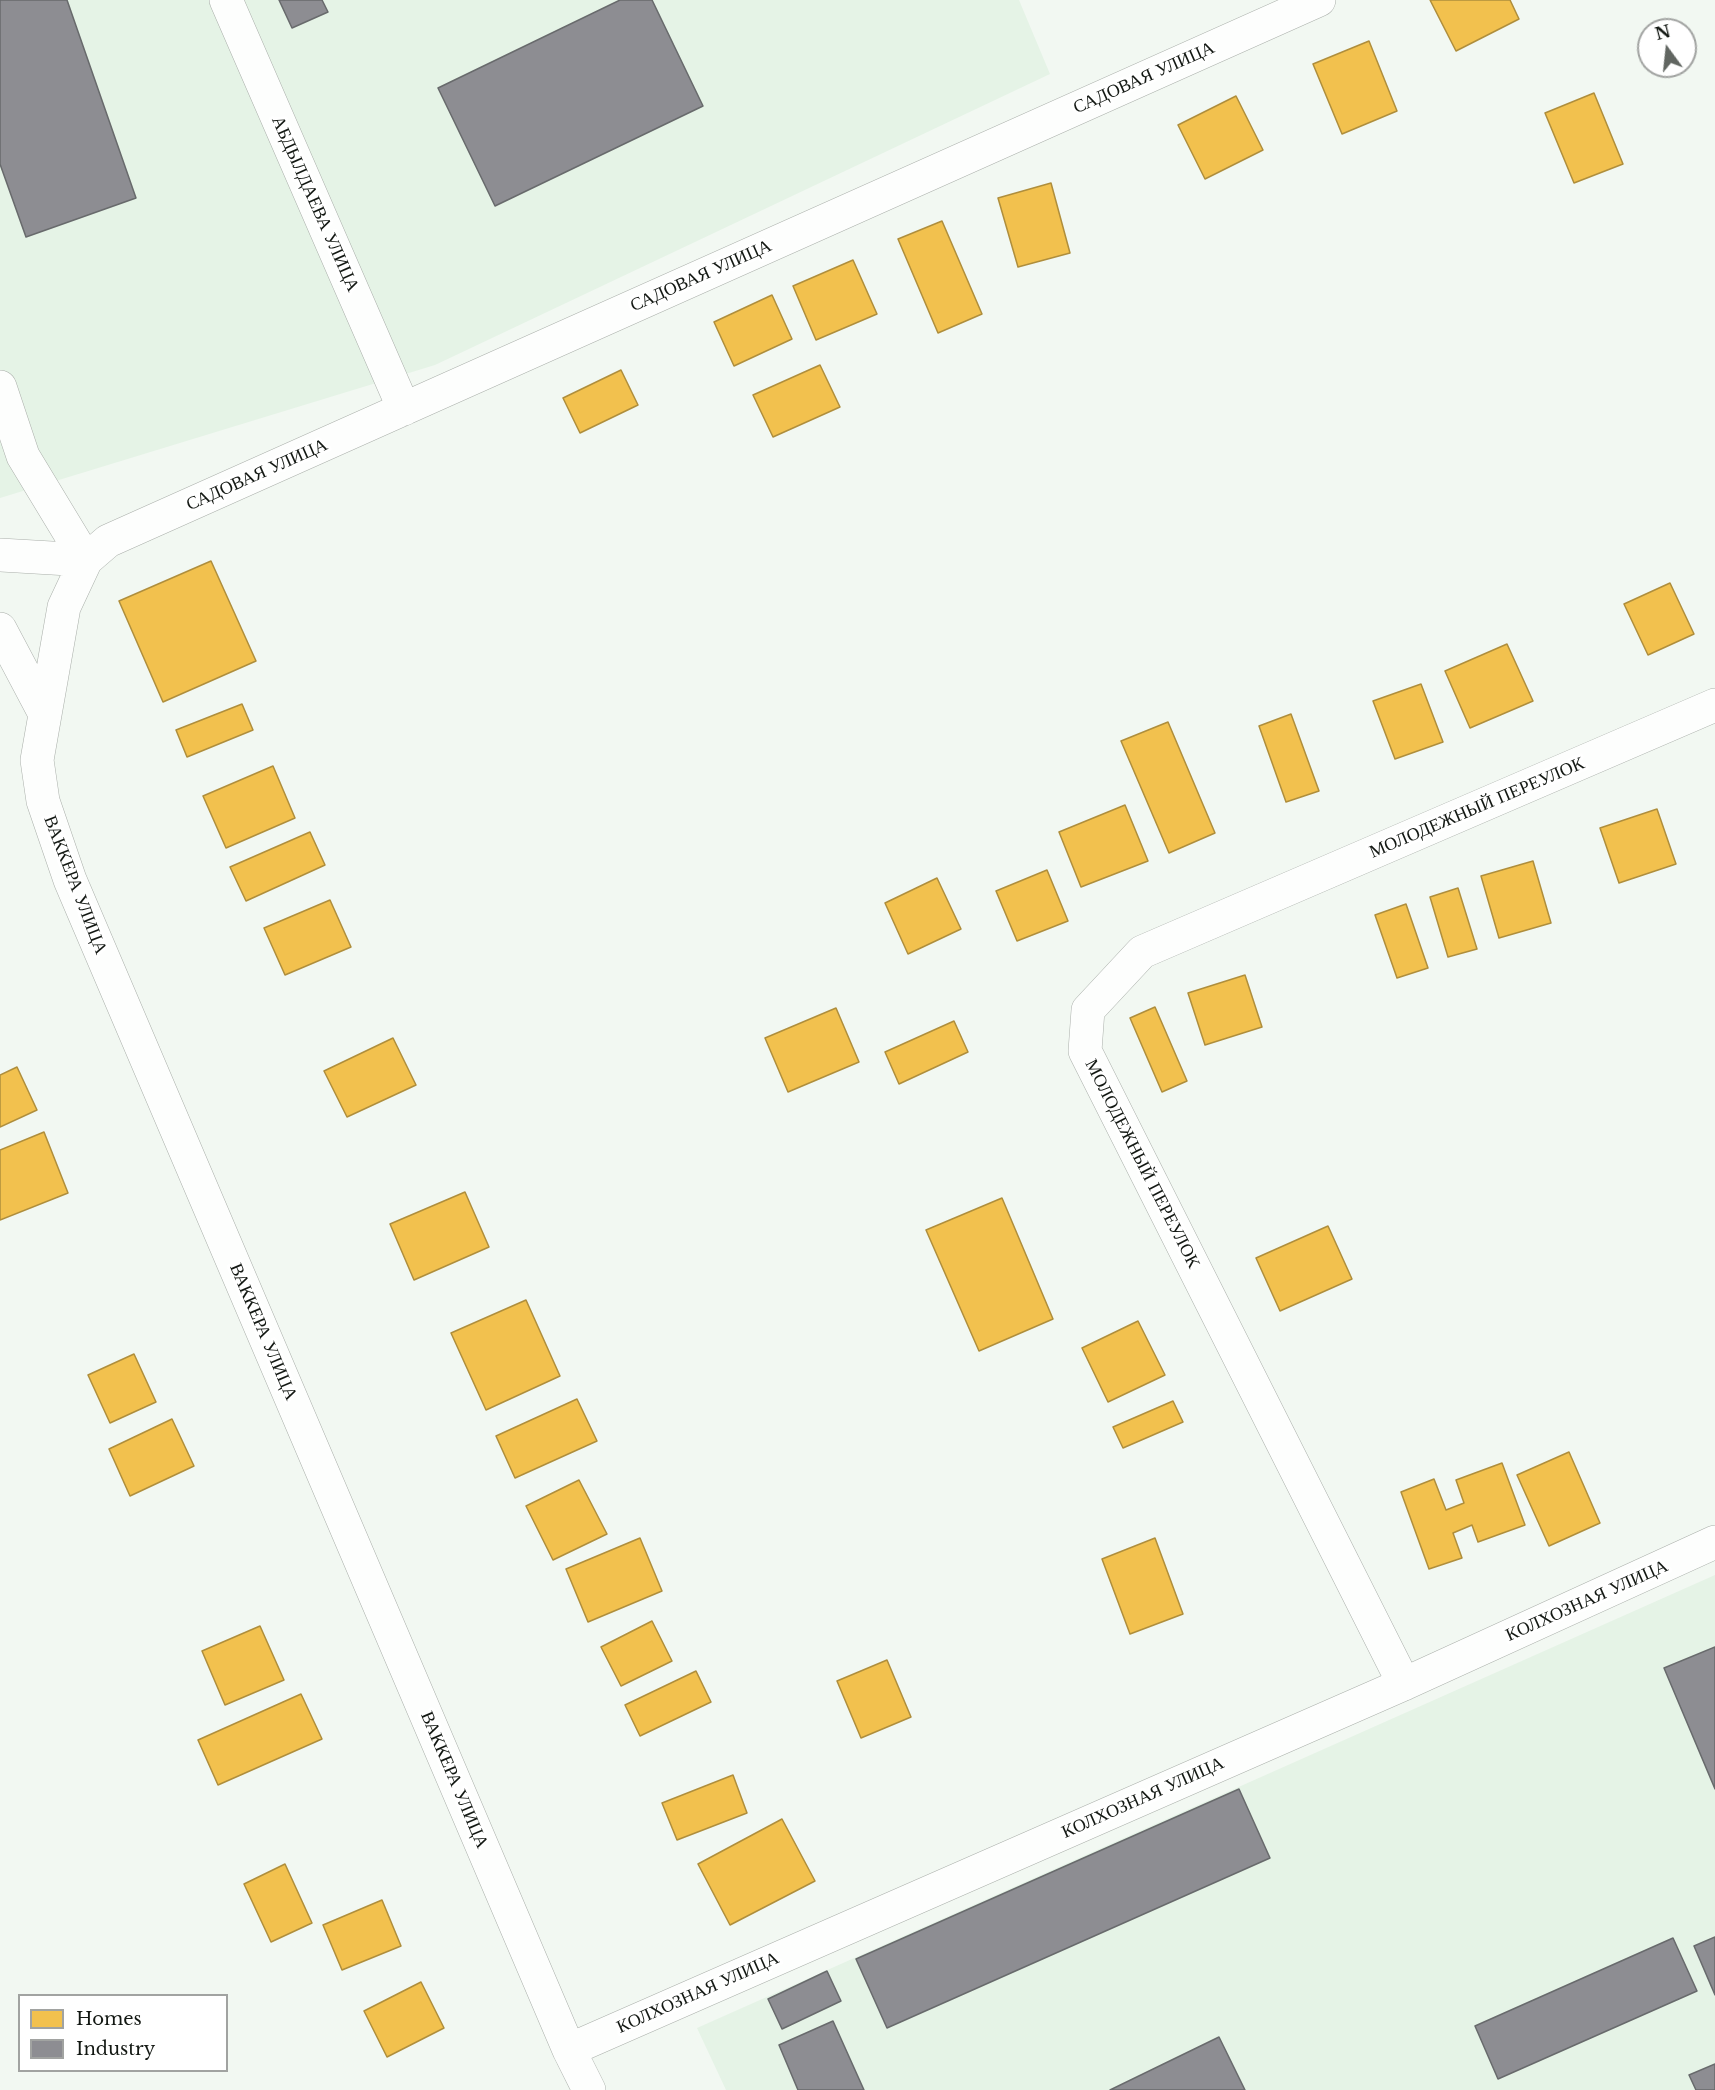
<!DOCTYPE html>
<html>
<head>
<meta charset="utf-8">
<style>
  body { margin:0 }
  #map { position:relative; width:1715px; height:2090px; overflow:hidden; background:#f2f8f2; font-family:"Libre Baskerville",serif }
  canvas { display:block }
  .legend { position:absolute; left:18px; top:1994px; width:210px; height:78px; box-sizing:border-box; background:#fff; border:2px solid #a1a3a1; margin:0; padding:8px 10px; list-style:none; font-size:18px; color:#131813 }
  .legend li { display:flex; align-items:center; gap:12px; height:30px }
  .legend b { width:30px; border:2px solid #a1a3a1 }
  .north { position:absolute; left:1637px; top:18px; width:60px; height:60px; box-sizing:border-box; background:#fff; border:2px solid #a1a3a1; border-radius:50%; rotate:345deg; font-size:16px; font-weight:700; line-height:24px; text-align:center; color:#131813 }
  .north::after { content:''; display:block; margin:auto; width:21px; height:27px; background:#616661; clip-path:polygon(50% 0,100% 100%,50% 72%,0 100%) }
</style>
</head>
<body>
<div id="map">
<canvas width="1715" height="2090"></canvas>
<ul class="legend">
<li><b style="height:16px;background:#f2c14e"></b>Homes</li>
<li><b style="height:16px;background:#8d8d92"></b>Industry</li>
</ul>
<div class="north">N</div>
</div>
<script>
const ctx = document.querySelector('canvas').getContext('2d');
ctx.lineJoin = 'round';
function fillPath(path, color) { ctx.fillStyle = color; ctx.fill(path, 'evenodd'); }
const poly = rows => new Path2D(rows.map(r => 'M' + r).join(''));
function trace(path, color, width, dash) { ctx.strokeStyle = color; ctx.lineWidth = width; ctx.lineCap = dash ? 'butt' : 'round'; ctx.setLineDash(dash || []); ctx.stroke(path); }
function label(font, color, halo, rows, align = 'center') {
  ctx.font = font + ' "Libre Baskerville",serif'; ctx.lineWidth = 6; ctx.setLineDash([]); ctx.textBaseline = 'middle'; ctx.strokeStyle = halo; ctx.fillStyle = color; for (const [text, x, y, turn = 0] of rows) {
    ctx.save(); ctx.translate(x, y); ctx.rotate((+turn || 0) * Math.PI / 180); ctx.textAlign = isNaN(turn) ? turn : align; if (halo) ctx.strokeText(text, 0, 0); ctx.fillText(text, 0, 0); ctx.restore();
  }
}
const built = poly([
  [0,0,1019,0,1050,74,435,365,0,498],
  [1715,1575,1715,2090,726,2090,697,2028]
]);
const homes = poly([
  [1430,0,1510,0,1519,19,1456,51,1430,0],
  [1369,41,1397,111,1342,134,1313,64,1369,41],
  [1594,93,1623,164,1574,183,1545,113,1594,93],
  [1236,96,1263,150,1205,179,1178,125,1236,96],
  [1051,183,1070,253,1018,267,998,198,1051,183],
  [942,221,982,314,938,333,898,239,942,221],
  [853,260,877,314,816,340,793,286,853,260],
  [772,295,792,339,734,366,714,322,772,295],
  [820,365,840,407,773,437,753,395,820,365],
  [621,370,638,405,580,433,563,398,621,370],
  [211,561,256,661,163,702,119,601,211,561],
  [1670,583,1694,634,1648,655,1624,604,1670,583],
  [1507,644,1533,701,1470,728,1445,671,1507,644],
  [1421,684,1443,742,1395,759,1373,701,1421,684],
  [242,704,253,730,187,757,176,730,242,704],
  [1291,714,1319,791,1286,802,1259,726,1291,714],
  [1168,722,1215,833,1169,853,1121,741,1168,722],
  [273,766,295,818,226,848,203,796,273,766],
  [1125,805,1148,861,1081,887,1059,832,1125,805],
  [1657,809,1676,864,1619,883,1600,828,1657,809],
  [310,832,325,865,246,901,230,867,310,832],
  [1533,861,1551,923,1499,938,1481,876,1533,861],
  [1047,870,1068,921,1017,941,996,891,1047,870],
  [937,878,961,929,908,954,885,903,937,878],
  [1458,888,1477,949,1448,957,1430,897,1458,888],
  [330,900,351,947,285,975,264,928,330,900],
  [1406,904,1428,968,1397,978,1375,915,1406,904],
  [1245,975,1262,1027,1205,1045,1188,993,1245,975],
  [1155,1007,1187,1081,1162,1092,1130,1018,1155,1007],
  [836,1008,859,1062,788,1092,765,1038,836,1008],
  [954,1021,968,1052,899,1084,885,1052,954,1021],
  [393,1038,416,1085,347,1117,324,1071,393,1038],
  [17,1067,37,1110,0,1127,0,1075,17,1067],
  [44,1132,68,1193,0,1220,0,1150,44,1132],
  [465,1192,489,1247,414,1280,390,1224,465,1192],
  [1002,1198,1053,1319,979,1351,926,1230,1002,1198],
  [1328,1226,1352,1279,1280,1311,1256,1258,1328,1226],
  [526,1300,560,1376,486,1410,451,1333,526,1300],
  [1138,1321,1165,1375,1108,1402,1082,1348,1138,1321],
  [134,1354,156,1402,110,1423,88,1375,134,1354],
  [577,1399,597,1441,515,1478,496,1436,577,1399],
  [1173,1401,1183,1422,1123,1448,1113,1427,1173,1401],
  [172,1419,194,1466,130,1496,109,1449,172,1419],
  [1569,1452,1600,1523,1549,1546,1517,1475,1569,1452],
  [1502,1463,1525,1525,1478,1542,1472,1525,1453,1533,1462,1558,1429,1569,1401,1492,1434,1479,1446,1510,1464,1503,1456,1480,1502,1463],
  [579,1480,607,1534,553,1560,526,1506,579,1480],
  [640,1538,662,1591,588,1622,566,1569,640,1538],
  [1155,1538,1183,1614,1130,1634,1102,1559,1155,1538],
  [652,1621,672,1661,621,1686,601,1647,652,1621],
  [260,1626,284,1680,225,1705,202,1651,260,1626],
  [887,1660,911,1717,861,1738,837,1681,887,1660],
  [696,1671,711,1702,640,1736,625,1705,696,1671],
  [301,1694,322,1739,218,1785,198,1740,301,1694],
  [733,1775,747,1813,677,1840,662,1803,733,1775],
  [782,1819,815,1881,730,1925,698,1864,782,1819],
  [285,1864,312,1923,271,1942,244,1884,285,1864],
  [382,1900,401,1946,342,1970,323,1925,382,1900],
  [421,1982,444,2028,387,2057,364,2011,421,1982]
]);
const industry = poly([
  [0,0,67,0,136,198,26,237,0,164,0,0],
  [279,0,322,0,328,12,292,28,279,0],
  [620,0,652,0,703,106,495,206,438,88,620,0],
  [1715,1647,1715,1789,1664,1668,1715,1647],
  [1239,1789,1270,1858,887,2028,856,1959,1239,1789],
  [1715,1937,1715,1995,1694,1946,1715,1937],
  [1673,1938,1697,1991,1498,2079,1475,2026,1673,1938],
  [827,1971,841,2001,782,2029,768,1999,827,1971],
  [833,2021,864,2090,798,2090,779,2045,833,2021],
  [1219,2037,1245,2090,1110,2090,1219,2037],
  [1715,2064,1715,2090,1696,2090,1689,2075,1715,2064]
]);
const minor = poly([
  [226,0,404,409],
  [0,387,23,456,86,560],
  [0,555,86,560],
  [0,629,45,714],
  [1404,1684,1085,1051,1088,1010,1142,952,1715,705],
  [569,2050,1404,1684,1715,1542],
  [589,2090,569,2050,70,880,43,801,37,760,64,607,86,560,108,541,1319,0]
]);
const streetNames = [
  ["САДОВАЯ УЛИЦА",1144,78,-24],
  ["АБДЫЛДАЕВА УЛИЦА",315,204,66],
  ["САДОВАЯ УЛИЦА",701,276,-24],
  ["САДОВАЯ УЛИЦА",257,475,-24],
  ["МОЛОДЕЖНЫЙ ПЕРЕУЛОК",1477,808,-23],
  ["ВАККЕРА УЛИЦА",75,885,69],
  ["МОЛОДЕЖНЫЙ ПЕРЕУЛОК",1142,1164,63],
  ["ВАККЕРА УЛИЦА",263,1332,67],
  ["КОЛХОЗНАЯ УЛИЦА",1587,1601,-24],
  ["ВАККЕРА УЛИЦА",454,1780,67],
  ["КОЛХОЗНАЯ УЛИЦА",1143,1798,-24],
  ["КОЛХОЗНАЯ УЛИЦА",698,1993,-24]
];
fillPath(built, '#e5f3e6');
fillPath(homes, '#f2c14e');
trace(homes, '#af8e3c', 1.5);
fillPath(industry, '#8d8d92');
trace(industry, '#686a6c', 1.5);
trace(minor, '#aaafaa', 34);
trace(minor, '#fdfefd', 33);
label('18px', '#131813', '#fff', streetNames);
</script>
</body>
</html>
